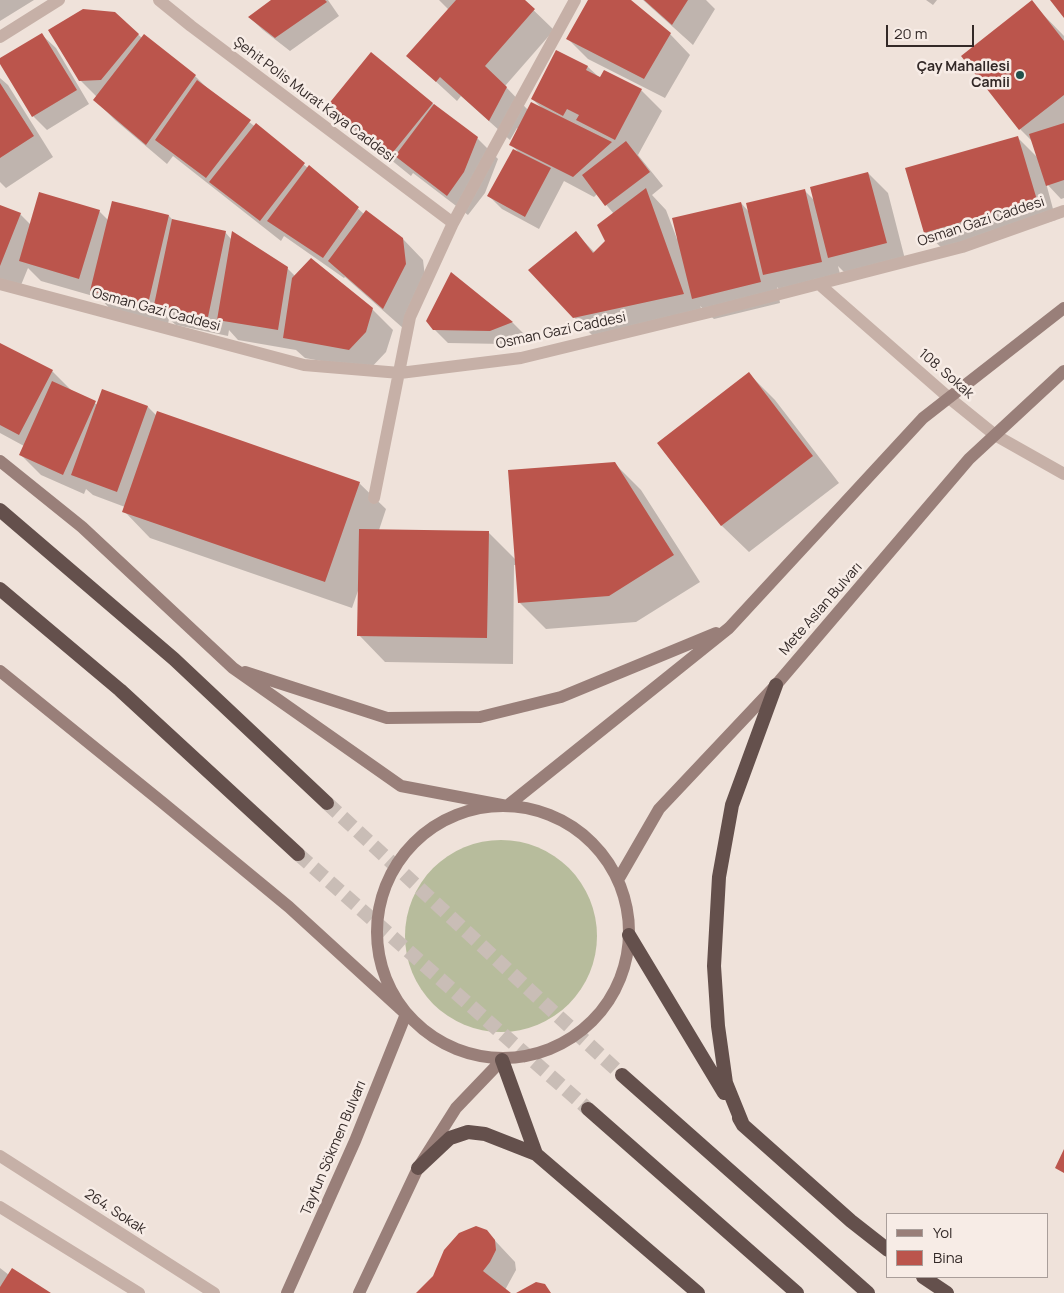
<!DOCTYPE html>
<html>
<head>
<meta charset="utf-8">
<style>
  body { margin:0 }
  #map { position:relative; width:1064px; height:1293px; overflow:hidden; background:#efe2da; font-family:Manrope,sans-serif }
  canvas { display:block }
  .legend { position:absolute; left:886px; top:1213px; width:162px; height:65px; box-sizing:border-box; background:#f7ece6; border:1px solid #a99e9a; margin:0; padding:6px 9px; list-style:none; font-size:15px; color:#332927 }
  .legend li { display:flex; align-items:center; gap:10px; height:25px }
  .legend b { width:25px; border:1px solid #a99e9a }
  .scale { position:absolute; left:886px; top:25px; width:88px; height:22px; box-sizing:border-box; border:2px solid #332927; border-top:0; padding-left:6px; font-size:15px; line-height:18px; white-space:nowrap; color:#332927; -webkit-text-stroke:4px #f7ece6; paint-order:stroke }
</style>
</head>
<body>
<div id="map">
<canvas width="1064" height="1293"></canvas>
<ul class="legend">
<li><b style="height:6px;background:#997f79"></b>Yol</li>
<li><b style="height:14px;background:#bb554c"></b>Bina</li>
</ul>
<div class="scale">20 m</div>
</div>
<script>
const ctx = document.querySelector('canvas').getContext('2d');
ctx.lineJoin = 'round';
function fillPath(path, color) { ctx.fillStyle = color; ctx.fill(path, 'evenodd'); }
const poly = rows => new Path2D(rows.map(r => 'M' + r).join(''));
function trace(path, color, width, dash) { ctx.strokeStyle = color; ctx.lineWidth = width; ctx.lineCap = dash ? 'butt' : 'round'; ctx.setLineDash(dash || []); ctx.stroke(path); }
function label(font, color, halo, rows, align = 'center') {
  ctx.font = font + ' Manrope,sans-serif'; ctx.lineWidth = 5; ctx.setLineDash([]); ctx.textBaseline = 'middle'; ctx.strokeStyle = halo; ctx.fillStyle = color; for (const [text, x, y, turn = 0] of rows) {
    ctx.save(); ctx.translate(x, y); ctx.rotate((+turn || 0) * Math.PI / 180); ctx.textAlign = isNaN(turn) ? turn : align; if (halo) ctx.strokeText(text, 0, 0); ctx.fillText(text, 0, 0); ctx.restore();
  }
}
const green = poly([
  '405 936a96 96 0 1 1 192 0a96 96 0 1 1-192 0Z'
]);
const shadow = poly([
  [0,0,34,0,0,21],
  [273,0,328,0,339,16,290,51,263,30,249,17],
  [439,0,523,0,554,30,505,86,528,110,542,108,532,99,557,51,588,67,601,79,605,71,641,90,662,111,638,155,663,186,652,195,666,210,677,239,741,203,749,212,805,191,815,201,868,173,888,193,906,263,850,278,838,266,842,282,784,295,777,287,780,303,714,319,700,306,704,314,595,338,574,317,576,233,595,253,607,241,614,214,597,194,594,197,564,181,539,229,502,209,488,195,520,154,511,144,519,129,517,128,510,140,461,96,457,101,408,56,449,10],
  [590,0,629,0,670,34,690,55,665,98,588,59,568,39],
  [643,0,706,0,715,9,693,45],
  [926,0,937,0,933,5],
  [1031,2,1064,36,1064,198,1061,199,1046,183,1056,220,946,252,925,232,1018,138,1039,159,1034,143,1020,129],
  [115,13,142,38,144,35,195,76,212,93,308,168,309,166,364,214,403,239,423,260,426,285,404,329,345,277,344,278,284,236,281,241,173,156,167,164,115,120,95,100,97,97,80,80],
  [42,35,56,48,89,104,47,130,33,116,0,61],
  [0,78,8,85,53,157,6,188,0,182],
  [432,103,477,138,498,159,485,193,468,215,413,173,411,176,349,126,329,105],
  [0,207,20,214,31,225,99,211,108,220,169,216,174,221,225,232,231,239,287,268,295,276,372,309,393,330,386,352,369,370,305,358,296,350,238,340,229,330,228,336,176,325,169,319,168,324,112,311,100,298,41,281,28,268,19,290,0,283],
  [451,274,513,323,526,336,504,344,448,343,434,329],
  [0,344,52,371,73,392,98,405,103,391,148,407,157,416,359,483,386,509,379,530,488,532,516,560,614,463,641,490,700,582,636,622,546,629,519,602,516,565,514,565,513,664,385,662,359,635,359,588,352,608,150,538,124,511,125,507,93,495,86,489,84,494,41,475,20,454,24,446,0,433],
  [749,374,775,400,839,483,749,552,722,526,659,443],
  [486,1231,515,1262,516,1270,505,1290,509,1293,418,1293],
  [0,1268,9,1275,49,1293,0,1293]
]);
const building = poly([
  [271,0,325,0,327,2,275,38,248,17],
  [456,0,525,0,535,9,485,66,507,87,489,121,440,77,436,82,406,56],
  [588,0,631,0,671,33,644,79,566,39],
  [644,0,688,0,672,25],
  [1032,0,1064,41,1064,95,1019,130,961,56],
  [1050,0,1064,0,1064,18],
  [83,9,115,12,139,34,101,80,79,81,48,30],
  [42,33,77,90,32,117,0,64,0,58],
  [144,34,196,75,146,145,93,100],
  [556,50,588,66,586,70,600,77,604,70,642,89,615,140,576,120,579,115,567,109,563,116,531,99],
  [371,52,433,103,390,156,327,106],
  [197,80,251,120,206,178,155,140],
  [0,83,34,136,0,158],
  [531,102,612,142,573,177,509,145],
  [434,104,478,137,464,172,447,196,395,156],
  [256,123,305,163,260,221,209,182],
  [1064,123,1064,180,1046,186,1029,134],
  [1018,136,1037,200,924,233,905,168],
  [626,141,650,172,605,206,582,175],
  [513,149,551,168,525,217,487,196],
  [309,165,359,207,323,258,267,221],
  [868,172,887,243,828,258,810,187],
  [646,188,684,294,573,318,528,270,576,231,593,253,605,241,597,225],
  [805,189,822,262,763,275,746,203],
  [39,192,100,210,79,279,19,261],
  [112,201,169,215,148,304,90,291],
  [741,202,761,282,692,299,672,218],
  [0,205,21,213,0,266],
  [366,210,403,238,406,264,383,309,328,261],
  [172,219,226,231,208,317,154,305],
  [232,231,288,267,278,330,217,320],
  [311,258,373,308,366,332,349,350,283,338,292,278],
  [451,272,513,322,490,331,433,330,426,321],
  [0,343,53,370,19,435,0,425],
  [749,372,813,456,721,526,657,443],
  [52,381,96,401,63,475,19,455],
  [102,389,148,406,117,492,71,475],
  [157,411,360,482,325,582,122,512],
  [615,462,674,555,609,596,518,603,508,470],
  [359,529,489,531,487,638,357,636],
  [1064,1149,1064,1173,1055,1168],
  [476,1226,487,1230,495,1240,496,1250,490,1262,483,1271,511,1293,416,1293,433,1276,444,1250,459,1233],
  [12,1268,51,1293,0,1293,0,1287],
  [536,1282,545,1284,551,1293,516,1293]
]);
const trunkTunnel = poly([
  [327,803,622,1075],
  [298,854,588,1109]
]);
const minor = poly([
  [159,0,191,26,453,223],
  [0,37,59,0],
  [0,284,304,365,400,373,521,358,714,311,962,247,1064,211],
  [819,284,948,397,995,435,1064,474],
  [374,498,410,317,453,223,575,0]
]);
const tertiary = poly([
  [0,1156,214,1293],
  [0,1207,139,1293]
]);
const secondary = poly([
  [0,461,82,527,233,668,401,786,507,806,729,628,923,418,1064,308],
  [0,671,163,803,289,907,406,1014,355,1141,287,1293],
  [245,672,387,718,480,717,561,697,716,633],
  '377 932a126 126 0 1 1 252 0a126 126 0 1 1-252 0Z',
  [618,880,659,809,776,685,969,459,1064,371],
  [359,1293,418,1168,456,1108,502,1060]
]);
const trunk = poly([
  [0,510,174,659,327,803],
  [0,589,120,690,298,854],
  [629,935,724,1093],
  [502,1060,536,1154,698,1293],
  [622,1075,868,1293],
  [588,1109,797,1293],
  [739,1118,743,1125,851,1221,888,1250],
  [743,1125,726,1083,718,1026,714,966,719,877,732,805,776,685],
  [418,1168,450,1138,468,1132,485,1134,536,1154],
  [923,1277,947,1293]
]);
const markers = [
  [1020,75,5,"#21504b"]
];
const poiNames = [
  ["Çay Mahallesi",1010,67],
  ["Camii",1010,83]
];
const streetNames = [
  ["Şehit Polis Murat Kaya Caddesi",314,100,37],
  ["Osman Gazi Caddesi",981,222,-18],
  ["Osman Gazi Caddesi",156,310,15],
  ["Osman Gazi Caddesi",561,331,-12],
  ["108. Sokak",946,374,41],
  ["Mete Aslan Bulvarı",821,609,-49],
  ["Tayfun Sökmen Bulvarı",334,1148,-67],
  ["264. Sokak",115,1212,33]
];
fillPath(green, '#b7bc9c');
fillPath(shadow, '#0003');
fillPath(building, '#bb554c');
trace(trunkTunnel, '#c9bdb6', 14, [14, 7]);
trace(minor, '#c6b0a7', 12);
trace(tertiary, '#c6b0a7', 12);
trace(secondary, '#997f79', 12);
trace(trunk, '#64504c', 14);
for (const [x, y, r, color] of markers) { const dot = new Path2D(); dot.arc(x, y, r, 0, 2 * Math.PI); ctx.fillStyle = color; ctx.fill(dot); trace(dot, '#f7ece6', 2); }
label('bold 14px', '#332927', '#f7ece6', poiNames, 'right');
label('14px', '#332927', '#f7ece6', streetNames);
</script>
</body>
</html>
